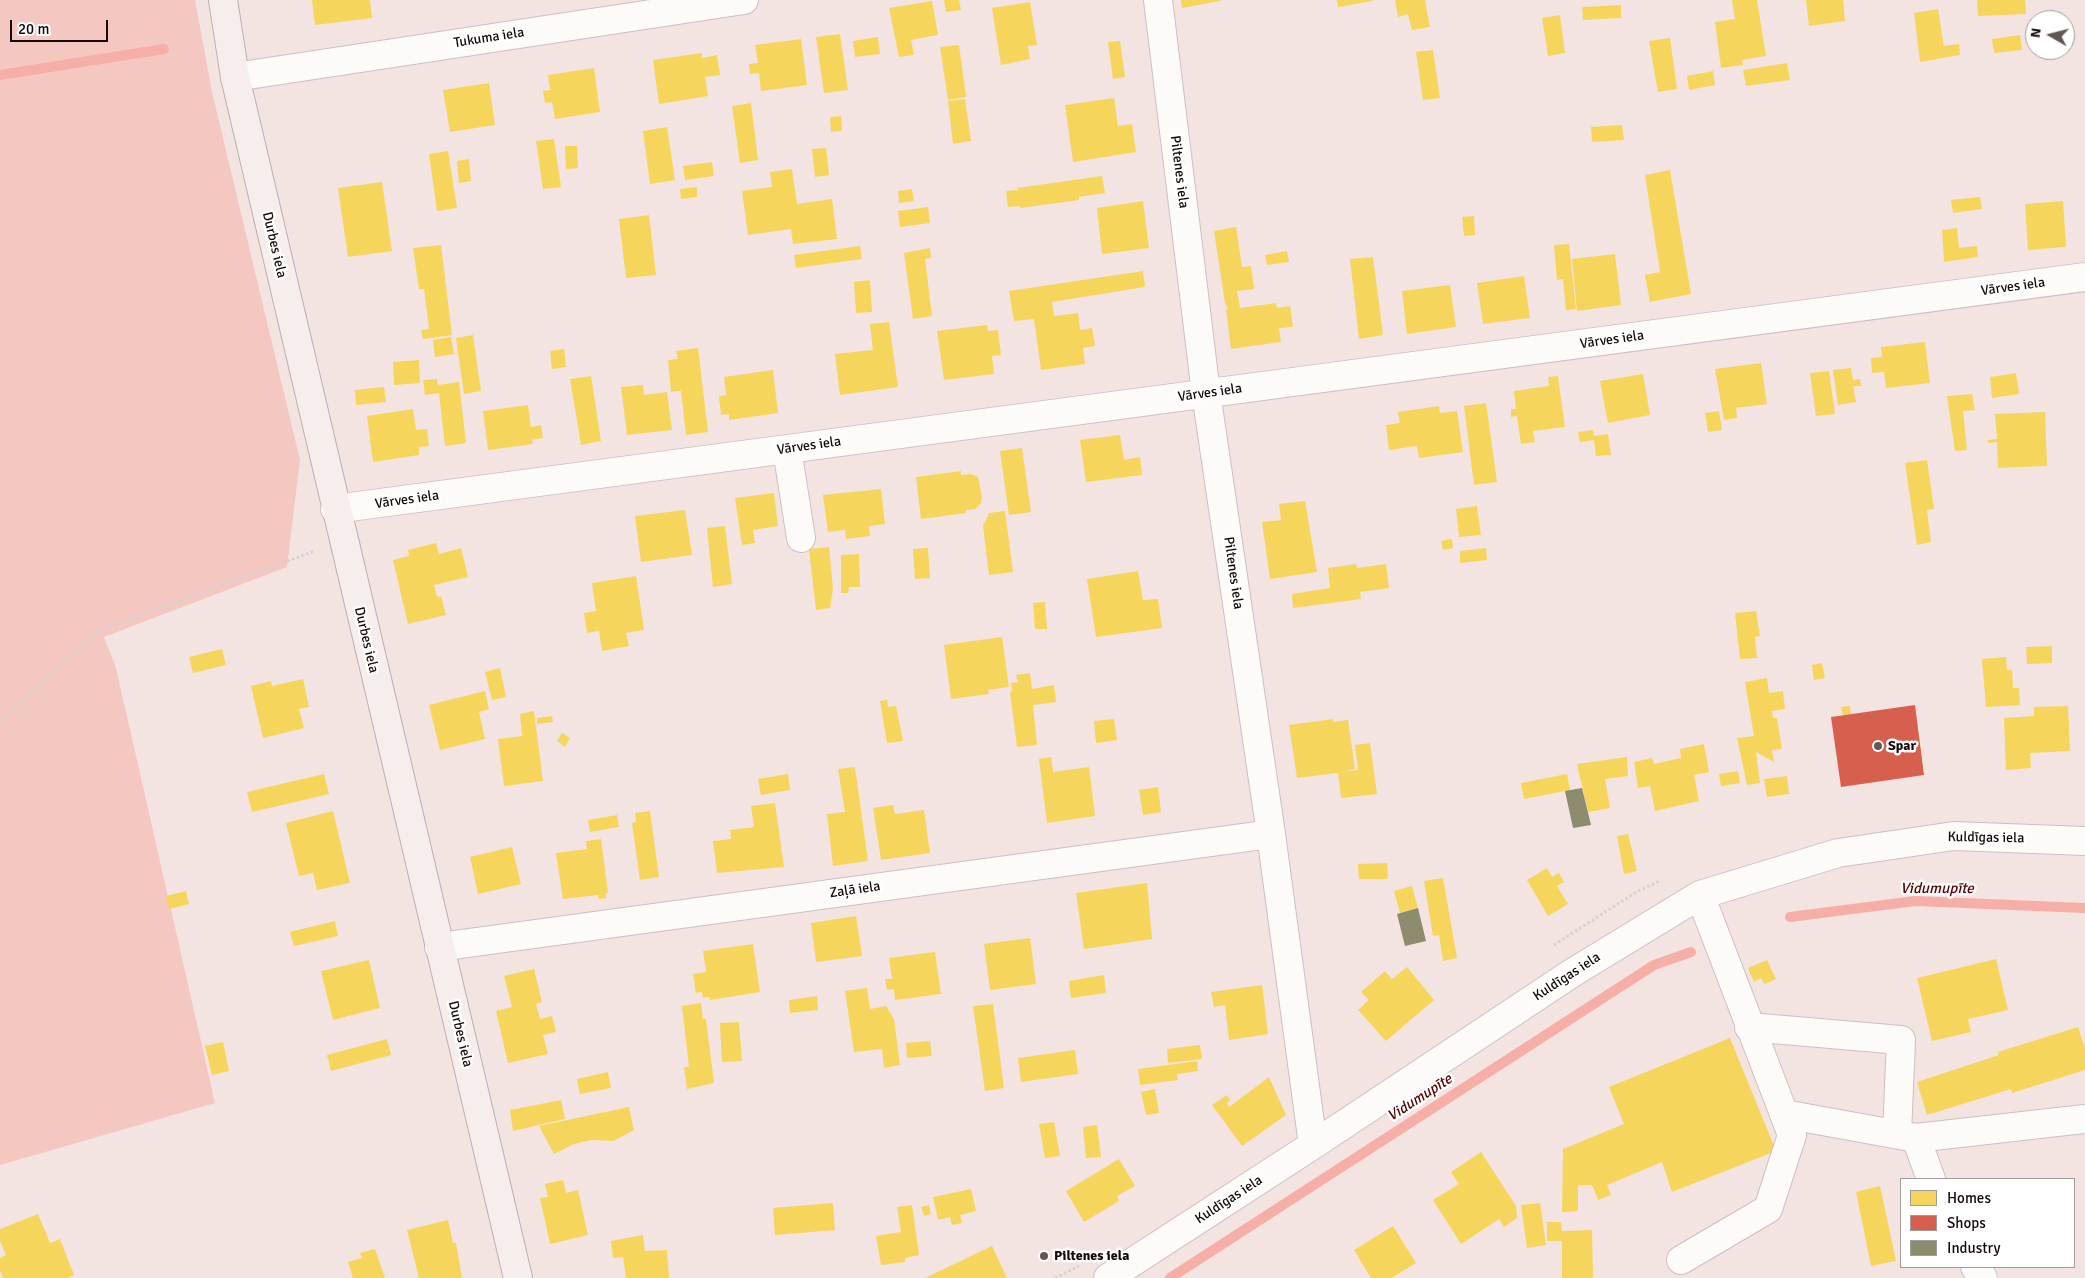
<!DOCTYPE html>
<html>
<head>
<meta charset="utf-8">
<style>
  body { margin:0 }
  #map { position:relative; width:2085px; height:1278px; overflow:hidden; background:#f3e4e1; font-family:Signika,sans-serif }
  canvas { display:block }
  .legend { position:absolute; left:1900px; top:1178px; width:175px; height:90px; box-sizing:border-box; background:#fff; border:1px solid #a19d9c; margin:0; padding:6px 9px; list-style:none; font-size:15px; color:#150908 }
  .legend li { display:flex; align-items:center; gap:10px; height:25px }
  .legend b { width:25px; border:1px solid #a19d9c }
  .north { position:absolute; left:2025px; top:10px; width:50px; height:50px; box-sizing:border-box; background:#fff; border:1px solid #a19d9c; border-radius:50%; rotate:278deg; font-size:14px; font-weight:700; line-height:20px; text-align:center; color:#150908 }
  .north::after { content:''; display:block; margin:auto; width:18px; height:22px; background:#635654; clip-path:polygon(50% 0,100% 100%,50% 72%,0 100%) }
  .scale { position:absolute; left:10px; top:20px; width:98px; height:22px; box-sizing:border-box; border:2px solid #150908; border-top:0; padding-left:6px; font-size:15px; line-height:18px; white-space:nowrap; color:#150908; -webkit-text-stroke:4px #fff; paint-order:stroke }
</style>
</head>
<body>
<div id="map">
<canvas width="2085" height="1278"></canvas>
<ul class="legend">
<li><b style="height:14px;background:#f6d55c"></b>Homes</li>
<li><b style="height:14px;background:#d6604d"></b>Shops</li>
<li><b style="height:14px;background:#8c8c6e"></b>Industry</li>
</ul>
<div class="north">N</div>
<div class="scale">20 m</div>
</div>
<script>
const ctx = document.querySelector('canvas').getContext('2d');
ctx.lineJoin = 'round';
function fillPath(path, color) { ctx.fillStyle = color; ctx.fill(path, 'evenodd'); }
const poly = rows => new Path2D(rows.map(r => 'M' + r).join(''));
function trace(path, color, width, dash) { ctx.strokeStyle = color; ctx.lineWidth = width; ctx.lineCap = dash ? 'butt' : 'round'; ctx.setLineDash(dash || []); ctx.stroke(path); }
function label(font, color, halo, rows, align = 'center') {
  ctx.font = font + ' Signika,sans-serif'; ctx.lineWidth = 5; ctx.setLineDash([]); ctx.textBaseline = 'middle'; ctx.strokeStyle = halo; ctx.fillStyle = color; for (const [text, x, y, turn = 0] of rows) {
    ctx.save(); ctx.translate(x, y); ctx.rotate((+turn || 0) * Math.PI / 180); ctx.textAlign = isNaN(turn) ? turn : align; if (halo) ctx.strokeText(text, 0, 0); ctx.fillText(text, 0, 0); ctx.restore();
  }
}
const green = poly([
  [0,0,195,0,212,92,300,460,287,567,104,637,116,668,215,1103,0,1165]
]);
const homes = poly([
  [312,0,370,0,372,18,315,25],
  [944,0,959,0,961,10,946,12],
  [1181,0,1220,0,1220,1,1182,8],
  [1337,0,1372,0,1372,1,1338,7],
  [1395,0,1425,0,1430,27,1412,30,1408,14,1398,17],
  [1732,0,1757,0,1766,56,1742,60,1743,65,1721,68,1715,22,1735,19],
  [1806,0,1843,0,1845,21,1809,26],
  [1977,0,2025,0,2026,14,1978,16],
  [932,1,938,35,911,40,914,55,899,57,889,8],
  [1030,2,1037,45,1028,46,1030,59,1001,65,992,8],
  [1621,5,1621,18,1583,20,1582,7],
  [1938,9,1944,46,1959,44,1960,55,1920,62,1914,13],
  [1560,15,1565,53,1548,56,1542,18],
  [840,34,848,90,824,93,816,37],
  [2020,35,2022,50,1994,53,1992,39],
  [878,37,880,54,855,57,853,41],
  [1670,38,1677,89,1658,92,1649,41],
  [801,39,807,85,761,91,759,73,750,74,749,64,758,63,755,45],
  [1120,41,1125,77,1113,79,1108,42],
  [959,45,966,97,948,100,940,47],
  [1433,50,1440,98,1423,100,1416,52],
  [702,53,702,58,717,55,720,75,705,77,708,96,659,104,653,60],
  [1787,63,1790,80,1746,86,1743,70],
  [594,68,600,112,555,119,552,102,545,103,543,91,550,90,548,75],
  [1713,71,1715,85,1689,90,1687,76],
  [489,83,495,125,450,132,443,90],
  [1114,98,1118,126,1132,124,1136,152,1073,162,1065,105],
  [965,99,971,141,953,144,948,101],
  [751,103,758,160,740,163,732,106],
  [841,116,842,131,831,132,830,117],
  [1622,125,1624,140,1592,142,1591,127],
  [667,127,675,180,650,184,643,131],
  [554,139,561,187,543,189,536,141],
  [565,146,577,146,578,168,566,169],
  [826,148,829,175,815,177,812,149],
  [448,151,457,208,437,211,429,154],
  [469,159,471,181,459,183,457,161],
  [712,162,714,176,685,180,683,166],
  [792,169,794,184,772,187,770,172],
  [1670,170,1691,294,1650,302,1645,275,1660,272,1645,175],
  [1102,176,1105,193,1079,197,1079,200,1020,208,1020,206,1008,207,1006,191,1018,190,1017,188],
  [382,182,392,251,348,257,338,188],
  [794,184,797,204,832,199,837,239,793,244,791,229,748,235,742,191],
  [697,187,697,197,681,199,680,189],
  [912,189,914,201,899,203,898,191],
  [1980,197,1982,209,1953,213,1951,200],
  [1143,201,1149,248,1102,254,1097,208],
  [2063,201,2066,247,2028,250,2025,204],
  [928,207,930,223,900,227,898,211],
  [649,215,656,275,626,278,619,219],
  [1474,216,1475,235,1464,236,1462,217],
  [1236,227,1242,267,1251,266,1254,289,1237,291,1240,308,1276,303,1277,308,1290,306,1293,327,1279,328,1281,342,1231,349,1226,309,1228,309,1225,303,1214,231],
  [1957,228,1959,248,1977,246,1978,257,1944,262,1942,230],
  [1569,244,1576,309,1566,310,1563,279,1557,280,1554,245],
  [441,245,452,335,423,339,421,330,429,329,424,289,419,289,413,248],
  [860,246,862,259,796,268,794,255],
  [930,248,931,258,925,259,932,316,913,319,904,253],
  [1287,251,1289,262,1267,265,1265,255],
  [1615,254,1621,305,1577,311,1572,259],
  [1373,257,1383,335,1359,339,1350,259],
  [1143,271,1145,287,1052,302,1054,316,1078,313,1080,330,1092,328,1095,346,1083,348,1085,364,1041,370,1034,319,1014,321,1009,291],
  [1524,276,1530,318,1483,324,1477,283],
  [870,280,872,312,856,313,854,282],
  [1450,285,1456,327,1407,334,1402,291],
  [889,322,898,387,840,395,835,354,873,350,870,324],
  [987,325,988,331,998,330,1001,355,992,356,994,374,944,380,937,331],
  [473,335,481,391,464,394,456,338],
  [451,337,454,354,435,357,433,340],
  [1925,342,1930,383,1886,388,1884,372,1872,373,1871,358,1882,357,1881,347],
  [698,348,708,432,686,435,681,391,671,392,668,360,678,359,676,351],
  [564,349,566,367,552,369,550,351],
  [419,360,420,383,394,385,393,362],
  [1761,363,1767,404,1736,408,1737,418,1724,420,1715,369],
  [1851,368,1853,380,1860,379,1861,386,1853,386,1856,402,1838,405,1833,370],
  [773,370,778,413,729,420,729,414,721,415,719,396,726,395,724,377],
  [1829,371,1835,414,1816,416,1810,373],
  [2016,373,2019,394,1992,398,1990,377],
  [1643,374,1650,415,1608,423,1600,381],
  [591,376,601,441,581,445,570,379],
  [1558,376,1565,427,1533,431,1535,442,1521,444,1517,416,1511,417,1511,409,1516,409,1514,391,1549,386,1548,377],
  [437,379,438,385,459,382,466,443,445,446,439,393,425,395,423,380],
  [643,385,644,395,667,392,672,430,627,435,621,387],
  [384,387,386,402,356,405,355,390],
  [1972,394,1975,410,1963,411,1967,450,1955,451,1947,396],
  [1486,403,1497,482,1474,485,1464,406],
  [528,405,531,427,541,425,543,438,532,440,533,444,488,450,483,411],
  [1439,406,1440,413,1457,411,1463,452,1419,458,1417,446,1389,450,1386,425,1400,423,1398,412],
  [413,409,416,430,427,429,429,446,419,447,419,455,373,462,367,416],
  [1719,411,1722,430,1708,432,1705,413],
  [2045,412,2047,466,1998,468,1997,442,1988,443,1988,440,1997,439,1995,414],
  [1593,430,1594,436,1608,434,1611,455,1596,456,1594,440,1580,442,1578,432],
  [1120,435,1124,460,1140,457,1142,475,1086,482,1080,440],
  [1022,448,1031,512,1009,515,1000,451],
  [1927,460,1934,509,1927,510,1931,542,1917,545,1905,463],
  [961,471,961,475,971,474,978,477,982,497,981,503,975,509,966,510,966,513,921,519,916,477],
  [881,489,885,524,869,526,870,536,846,539,845,530,828,532,823,495],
  [774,493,778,526,753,530,755,543,742,545,735,498],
  [1305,501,1317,572,1270,579,1262,522,1281,520,1279,504],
  [1477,506,1481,535,1459,537,1456,509],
  [685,510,692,555,641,562,635,516],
  [1005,511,1013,572,989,575,983,526,989,513],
  [725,526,732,584,713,587,707,528],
  [1452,539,1453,548,1443,550,1441,541],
  [436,543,439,554,461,548,468,577,434,585,437,597,441,596,446,615,408,624,393,560,409,556,408,550],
  [829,547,833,589,830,608,816,610,809,549],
  [928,548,930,578,915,579,913,549],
  [1486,548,1487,560,1460,563,1460,551],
  [859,554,860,587,849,587,848,593,841,593,841,555],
  [1356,564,1357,568,1386,564,1389,588,1360,592,1361,599,1293,608,1292,594,1330,588,1328,568],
  [1138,571,1143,600,1158,599,1162,628,1096,637,1087,579],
  [636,576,644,630,626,633,629,646,602,651,599,631,587,633,584,613,596,611,592,583],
  [1045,602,1047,629,1035,629,1033,603],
  [1756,611,1760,636,1755,637,1757,658,1740,659,1735,613],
  [1002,637,1009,687,988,690,989,694,951,699,944,645],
  [2052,646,2052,663,2027,664,2026,647],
  [222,649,226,665,193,673,189,657],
  [2006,657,2007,670,2012,670,2013,688,2019,688,2020,705,1986,707,1982,659],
  [1822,663,1825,678,1814,680,1812,665],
  [500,668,506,697,492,700,485,672],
  [1030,673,1032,689,1054,685,1056,702,1033,705,1037,745,1017,747,1010,692,1012,691,1011,683,1018,682,1016,675],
  [1767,678,1769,693,1783,691,1785,709,1772,711,1773,718,1777,718,1782,749,1772,750,1774,762,1756,752,1760,783,1747,785,1737,738,1754,736,1745,682],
  [303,679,309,707,299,709,304,728,263,738,251,686,271,681,272,686],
  [485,691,489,709,479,712,485,739,440,750,429,705],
  [887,700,888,707,896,706,903,741,887,743,880,701],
  [1850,706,1851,714,1843,715,1841,707],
  [2068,706,2070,751,2030,753,2031,768,2006,770,2004,718,2034,716,2034,707],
  [534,711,543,781,504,786,498,739,522,736,520,714],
  [552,716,553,722,537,724,537,718],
  [1114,719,1117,740,1096,743,1094,721],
  [1333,719,1333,722,1348,720,1355,769,1341,772,1358,770,1355,745,1370,743,1377,794,1341,798,1338,773,1297,778,1289,725],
  [562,733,570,738,565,747,557,741],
  [1704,744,1709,772,1694,775,1699,801,1655,811,1650,786,1638,788,1634,762,1652,758,1654,764,1681,758,1680,749],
  [1051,757,1053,772,1089,767,1095,816,1047,823,1039,759],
  [1627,757,1628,776,1605,779,1610,808,1588,812,1577,764],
  [855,767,868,861,833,866,827,814,845,812,838,769],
  [1738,771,1740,783,1721,786,1719,774],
  [324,774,329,794,252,812,247,792],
  [788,774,790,790,761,795,758,779],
  [1567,774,1570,790,1524,799,1521,783],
  [1787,776,1789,794,1767,797,1764,779],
  [1158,787,1161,812,1143,815,1139,790],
  [775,803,784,867,717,873,713,841,731,839,730,830,754,827,751,806],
  [893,805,895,814,924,810,930,853,881,860,873,808],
  [333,811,350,883,317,890,313,873,299,876,286,823],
  [650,811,659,877,640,880,632,823,636,822,635,813],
  [617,815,619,827,590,832,588,820],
  [1628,834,1637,871,1624,874,1617,836],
  [601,839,608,893,606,893,606,898,599,899,598,895,563,899,556,853,587,849,586,841],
  [512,847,521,884,478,894,470,857],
  [1387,863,1388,879,1359,879,1358,864],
  [1547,868,1552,877,1559,873,1564,882,1557,886,1568,904,1548,916,1527,880],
  [1443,878,1457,958,1443,961,1439,935,1433,936,1424,881],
  [1147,883,1152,939,1084,949,1076,893],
  [1412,886,1418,908,1400,913,1394,891],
  [186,891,189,904,169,909,166,896],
  [856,916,862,956,816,962,811,923],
  [335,921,338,936,294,946,290,932],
  [1030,938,1036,984,990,990,984,944],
  [753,944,760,992,710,1000,709,997,703,998,702,992,696,993,693,974,706,972,703,951],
  [935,952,941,994,895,1000,894,989,887,990,885,979,892,979,889,958],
  [1996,959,2008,1010,1968,1019,1971,1032,1932,1041,1917,978],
  [369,960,380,1008,333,1020,321,971],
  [1767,960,1776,979,1764,984,1761,978,1754,982,1748,968],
  [1407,967,1434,1000,1386,1041,1358,1010,1369,1000,1361,992,1385,971,1392,979],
  [534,969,542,1002,536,1004,540,1019,552,1016,556,1032,543,1035,548,1054,508,1063,496,1011,512,1007,504,976],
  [1104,975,1106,993,1071,998,1069,981],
  [1262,985,1268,1034,1229,1040,1225,1005,1214,1007,1211,992],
  [867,988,870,1009,886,1006,894,1019,900,1065,884,1068,882,1049,854,1052,845,991],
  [817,996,818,1010,790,1013,789,1000],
  [701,1003,703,1019,706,1019,714,1083,687,1089,684,1067,689,1067,682,1006],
  [993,1004,1004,1088,985,1091,973,1006],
  [739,1022,742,1061,722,1062,720,1023],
  [2078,1027,2085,1048,2085,1070,2012,1093,2011,1089,1927,1115,1917,1082,1999,1055,1998,1052],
  [1730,1038,1776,1151,1672,1192,1662,1162,1607,1185,1611,1195,1598,1200,1592,1185,1578,1185,1578,1211,1562,1212,1563,1149,1624,1124,1609,1087],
  [387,1039,391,1055,331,1071,327,1055],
  [930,1041,932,1056,907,1058,906,1043],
  [223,1042,229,1071,212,1075,205,1046],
  [1200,1045,1202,1059,1168,1063,1167,1049],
  [1075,1050,1078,1074,1021,1082,1018,1058],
  [1197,1061,1198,1071,1177,1074,1178,1080,1140,1085,1138,1069],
  [608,1072,611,1088,580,1094,577,1079],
  [1269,1077,1286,1115,1242,1146,1212,1105,1227,1095,1230,1100,1227,1103,1229,1107],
  [1155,1089,1159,1113,1146,1115,1141,1092],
  [561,1100,565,1119,513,1131,510,1110],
  [629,1107,634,1130,613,1141,591,1140,574,1144,554,1154,539,1126],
  [1054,1122,1060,1156,1045,1158,1039,1124],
  [1097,1125,1101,1157,1086,1158,1083,1127],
  [1481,1152,1516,1206,1517,1218,1504,1227,1499,1219,1461,1244,1433,1200,1459,1184,1451,1172],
  [1119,1159,1135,1186,1117,1196,1119,1201,1084,1222,1066,1191],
  [563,1180,566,1193,578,1190,588,1235,550,1244,540,1198,548,1197,545,1184],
  [1880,1186,1896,1261,1871,1266,1856,1192],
  [971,1189,976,1211,960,1215,962,1223,952,1225,950,1217,938,1220,933,1197],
  [833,1203,835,1230,775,1235,773,1208],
  [1540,1203,1546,1245,1527,1248,1521,1205],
  [912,1205,919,1255,905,1258,905,1262,881,1265,876,1236,901,1232,897,1207],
  [929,1205,931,1214,924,1216,921,1207],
  [38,1214,50,1243,60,1239,74,1275,68,1278,3,1278,0,1270,0,1258,6,1255,0,1241,0,1229],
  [448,1220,453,1243,456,1243,462,1278,419,1278,407,1230],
  [1547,1222,1561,1222,1562,1231,1592,1230,1593,1278,1562,1278,1562,1241,1547,1241],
  [1393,1226,1416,1263,1391,1278,1371,1278,1354,1250],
  [643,1235,645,1251,667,1250,669,1278,626,1278,623,1257,613,1258,611,1241],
  [992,1246,1007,1278,925,1278],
  [375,1249,385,1278,353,1278,348,1262,362,1258,360,1253]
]);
const shops = poly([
  [1915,705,1924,775,1841,787,1831,717]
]);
const industry = poly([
  [1582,788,1591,825,1573,828,1565,791],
  [1418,908,1426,941,1405,946,1397,914]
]);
const stream = poly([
  [0,75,164,49],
  [1790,917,1915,901,2085,908],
  [1170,1278,1654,965,1691,952]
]);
const path = poly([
  [0,721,99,630,315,551],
  [1554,945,1638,891,1660,881],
  [1055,1278,1079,1266]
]);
const minor = poly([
  [1158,0,1206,393,1271,834,1313,1145],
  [235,77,744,0],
  [787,449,801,538],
  [335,509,2085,277],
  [439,947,1271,834],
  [1749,1027,1901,1040,1897,1134],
  [1784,1114,1916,1138,2085,1119],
  [1916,1138,1931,1179],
  [1681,1260,1768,1209,1792,1135,1700,895],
  [1975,1267,1983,1278],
  [1108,1278,1313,1145,1572,973,1700,895,1838,853,1954,836,2085,841]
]);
const major = poly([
  [223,0,235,77,518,1278]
]);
const markers = [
  [1878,746,5,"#635654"],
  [1044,1256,5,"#635654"]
];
const streetNames = [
  ["Tukuma iela",489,38,-9],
  ["Piltenes iela",1179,172,83],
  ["Durbes iela",274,245,77],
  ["Vārves iela",2013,287,-8],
  ["Vārves iela",1612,340,-8],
  ["Vārves iela",1210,393,-8],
  ["Vārves iela",809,446,-8],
  ["Vārves iela",407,500,-8],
  ["Piltenes iela",1233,573,82],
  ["Durbes iela",366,640,77],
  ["Kuldīgas iela",1986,838,1],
  ["Zaļā iela",855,890,-8],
  ["Kuldīgas iela",1567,977,-33],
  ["Durbes iela",460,1034,77],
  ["Kuldīgas iela",1229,1200,-33]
];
const poiNames = [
  ["Spar",1888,746],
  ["Piltenes iela",1054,1256]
];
const waterNames = [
  ["Vidumupīte",1937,889],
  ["Vidumupīte",1420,1098,-33]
];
fillPath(green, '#f4c7c1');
fillPath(homes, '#f6d55c');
fillPath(shops, '#d6604d');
fillPath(industry, '#8c8c6e');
trace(stream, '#f6afa6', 10);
trace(minor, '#cdc0bd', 30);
trace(major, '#bfaeab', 30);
trace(path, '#d7d2d2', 3, [2.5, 2.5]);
trace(minor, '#fdfbfa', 28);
trace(major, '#f6eeed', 28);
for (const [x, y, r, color] of markers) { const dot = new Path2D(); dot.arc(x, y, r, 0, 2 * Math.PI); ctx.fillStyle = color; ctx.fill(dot); trace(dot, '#fff', 2); }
label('14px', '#150908', '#fff', streetNames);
label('bold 14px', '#150908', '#fff', poiNames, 'left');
label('italic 15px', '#590104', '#fff', waterNames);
</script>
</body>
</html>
